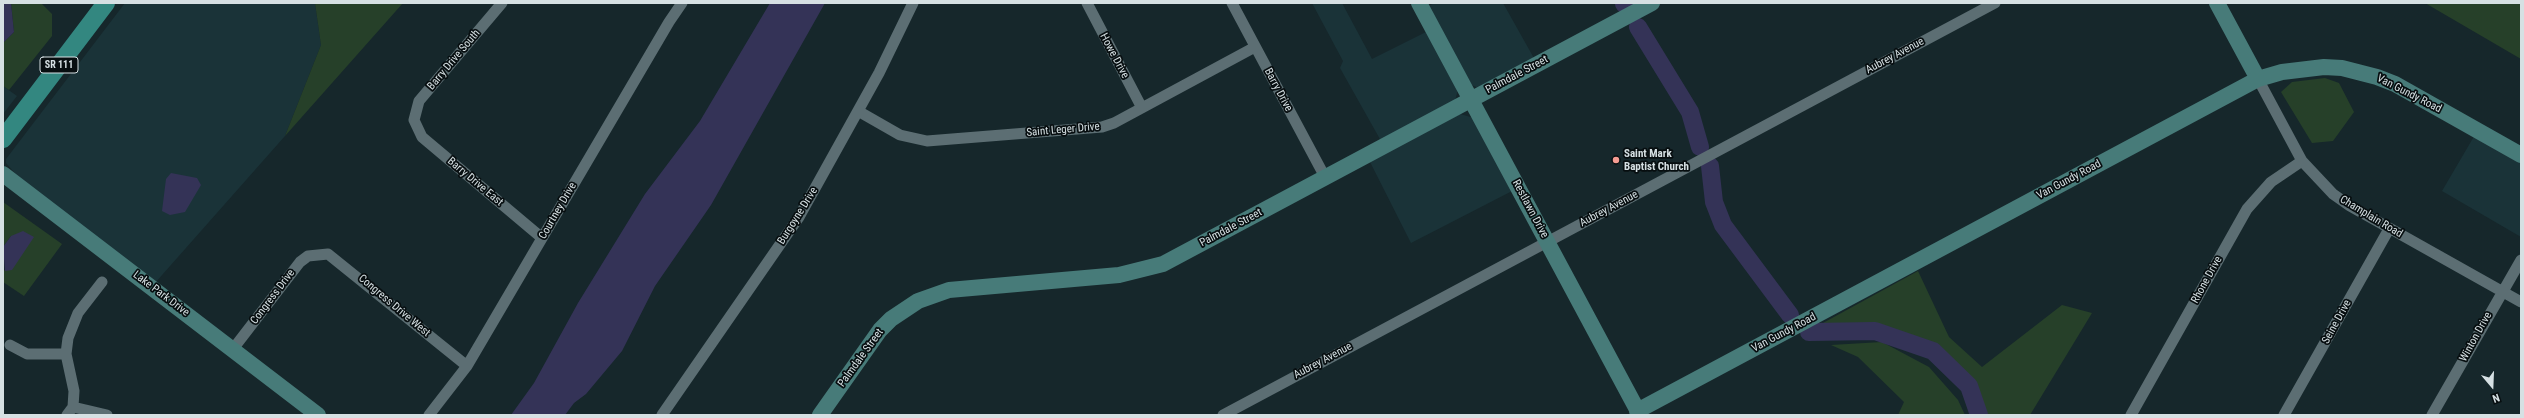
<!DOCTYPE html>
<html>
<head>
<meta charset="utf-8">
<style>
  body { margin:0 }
  #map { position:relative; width:2524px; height:418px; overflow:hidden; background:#16272b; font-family:"Roboto Condensed",sans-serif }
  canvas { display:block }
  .frame { position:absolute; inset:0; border:4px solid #d6e0e3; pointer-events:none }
  .north { position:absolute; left:2472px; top:366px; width:40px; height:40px; -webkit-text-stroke:3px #070e10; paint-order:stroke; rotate:161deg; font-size:11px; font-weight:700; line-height:16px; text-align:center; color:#d6e0e3 }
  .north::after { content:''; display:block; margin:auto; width:14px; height:18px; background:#d6e0e3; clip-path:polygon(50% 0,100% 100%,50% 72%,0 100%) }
</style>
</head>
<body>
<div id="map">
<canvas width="2524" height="418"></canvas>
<div class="frame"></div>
<div class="north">N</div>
</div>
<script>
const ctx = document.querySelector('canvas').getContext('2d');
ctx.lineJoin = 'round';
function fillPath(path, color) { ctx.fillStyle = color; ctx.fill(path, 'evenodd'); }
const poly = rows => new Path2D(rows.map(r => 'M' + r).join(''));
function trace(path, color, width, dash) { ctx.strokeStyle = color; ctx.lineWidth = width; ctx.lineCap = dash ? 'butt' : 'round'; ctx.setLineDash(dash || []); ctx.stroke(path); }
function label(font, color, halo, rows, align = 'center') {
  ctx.font = font + ' "Roboto Condensed",sans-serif'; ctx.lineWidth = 3.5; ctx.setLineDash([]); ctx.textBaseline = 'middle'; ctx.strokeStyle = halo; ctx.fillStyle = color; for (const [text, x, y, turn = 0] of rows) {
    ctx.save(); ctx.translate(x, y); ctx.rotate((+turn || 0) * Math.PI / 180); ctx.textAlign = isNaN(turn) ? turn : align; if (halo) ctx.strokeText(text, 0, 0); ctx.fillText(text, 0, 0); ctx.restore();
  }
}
const built = poly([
  [125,3,315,3,321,45,285,136,155,283,19,178,6,163,6,159],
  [1312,3,1342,3,1372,59,1428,31,1458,89,1455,101,1381,141,1340,68,1343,61],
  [1434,3,1503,3,1535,60,1478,88,1470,84,1427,7],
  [3,86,17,96,3,114],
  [1460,114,1474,118,1514,190,1411,243,1369,160],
  [2476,133,2521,160,2521,237,2442,191]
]);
const green = poly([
  [11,3,41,3,52,14,52,36,9,90,3,86,3,43,14,32],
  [315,3,403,3,285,136,321,45],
  [2425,3,2521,3,2521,59],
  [2325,78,2339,83,2354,112,2333,141,2312,143,2281,92,2292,82],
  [3,202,62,244,24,296,3,282,3,268,5,271,11,236,3,247],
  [1918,271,1949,337,1982,367,2062,305,2092,313,2030,415,1987,415,1975,383,1936,345,1874,323,1823,323],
  [1882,342,1929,367,1958,400,1965,415,1898,415,1904,402,1858,357,1831,345]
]);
const water = poly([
  [3,3,11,3,14,32,3,43],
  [770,3,825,3,711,205,655,286,622,351,586,394,574,403,565,415,511,415,534,383,578,303,645,194,700,121],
  [171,173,197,178,201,185,185,212,170,215,162,211,166,179],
  [23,231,34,237,12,270,5,271,3,247,11,236]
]);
const river = poly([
  [1624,3,1624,4],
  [1638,27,1690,112,1700,147],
  [1710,166,1714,202,1723,225,1790,315],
  [1809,332,1875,331,1933,351,1969,386,1979,415]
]);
const street = poly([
  [502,3,419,101,414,120,422,137,542,238],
  [1087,3,1142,108],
  [1232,3,1325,177],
  [2258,79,2302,161,2333,194,2350,206,2521,302],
  [858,111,900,135,927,141,1102,127,1114,123,1255,47],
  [10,345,27,354,66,354],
  [233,349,300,262,308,256,328,254,467,366],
  [73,407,107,415],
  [67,415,73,407,74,391,66,354,68,338,78,313,102,282],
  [429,415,467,366,669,22,682,3],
  [662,415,799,217,879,73,913,3],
  [1223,415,1995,3],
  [2131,415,2247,209,2271,182,2302,161],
  [2284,415,2389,229],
  [2432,415,2521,260]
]);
const secondary = poly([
  [1419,3,1640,415],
  [2217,3,2258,79],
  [3,174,318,415],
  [1637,411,2258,79,2282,72,2324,67,2342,68,2377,77,2395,84,2521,155],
  [820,415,880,330,891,319,918,301,949,290,1119,275,1163,264,1652,3]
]);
const primary = poly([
  [3,139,106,3]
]);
const markers = [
  [1616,160,4,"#f59c92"]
];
const shields = [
  [59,65,38]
];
const shieldNames = [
  ["SR 111",59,65]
];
const streetNames = [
  ["Howe Drive",1114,56,62],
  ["Aubrey Avenue",1895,56,-28],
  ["Barry Drive South",454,60,-50],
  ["Palmdale Street",1517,75,-28],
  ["Barry Drive",1278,90,62],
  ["Van Gundy Road",2409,94,27],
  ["Saint Leger Drive",1063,130,-5],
  ["Van Gundy Road",2069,180,-28],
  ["Barry Drive East",475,182,40],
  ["Restlawn Drive",1530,209,62],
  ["Aubrey Avenue",1609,209,-28],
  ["Courtney Drive",558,211,-60],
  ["Burgoyne Drive",798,216,-58],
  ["Champlain Road",2371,217,31],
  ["Palmdale Street",1231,228,-28],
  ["Rhone Drive",2207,280,-61],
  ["Lake Park Drive",161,294,37],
  ["Congress Drive",273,297,-53],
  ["Congress Drive West",394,306,40],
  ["Seine Drive",2337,322,-61],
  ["Van Gundy Road",1784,333,-28],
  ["Winton Drive",2476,337,-61],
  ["Palmdale Street",861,358,-54],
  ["Aubrey Avenue",1323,361,-28]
];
const poiNames = [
  ["Saint Mark",1624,154],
  ["Baptist Church",1624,167]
];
fillPath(built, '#1a3338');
fillPath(green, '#264029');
fillPath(water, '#343357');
trace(river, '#343357', 18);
trace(street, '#5c6e73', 11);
trace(secondary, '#477b79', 16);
trace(primary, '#338780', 18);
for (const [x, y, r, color] of markers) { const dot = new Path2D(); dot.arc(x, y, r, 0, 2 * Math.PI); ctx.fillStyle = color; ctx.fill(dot); trace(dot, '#070e10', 1.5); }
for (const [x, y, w] of shields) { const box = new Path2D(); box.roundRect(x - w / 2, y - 8, w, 16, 3); ctx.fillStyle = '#070e10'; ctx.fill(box); trace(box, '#d6e0e3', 1); }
label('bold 10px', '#d6e0e3', null, shieldNames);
label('11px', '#d6e0e3', '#070e10', streetNames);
label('bold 11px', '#d6e0e3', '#070e10', poiNames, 'left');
</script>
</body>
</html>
